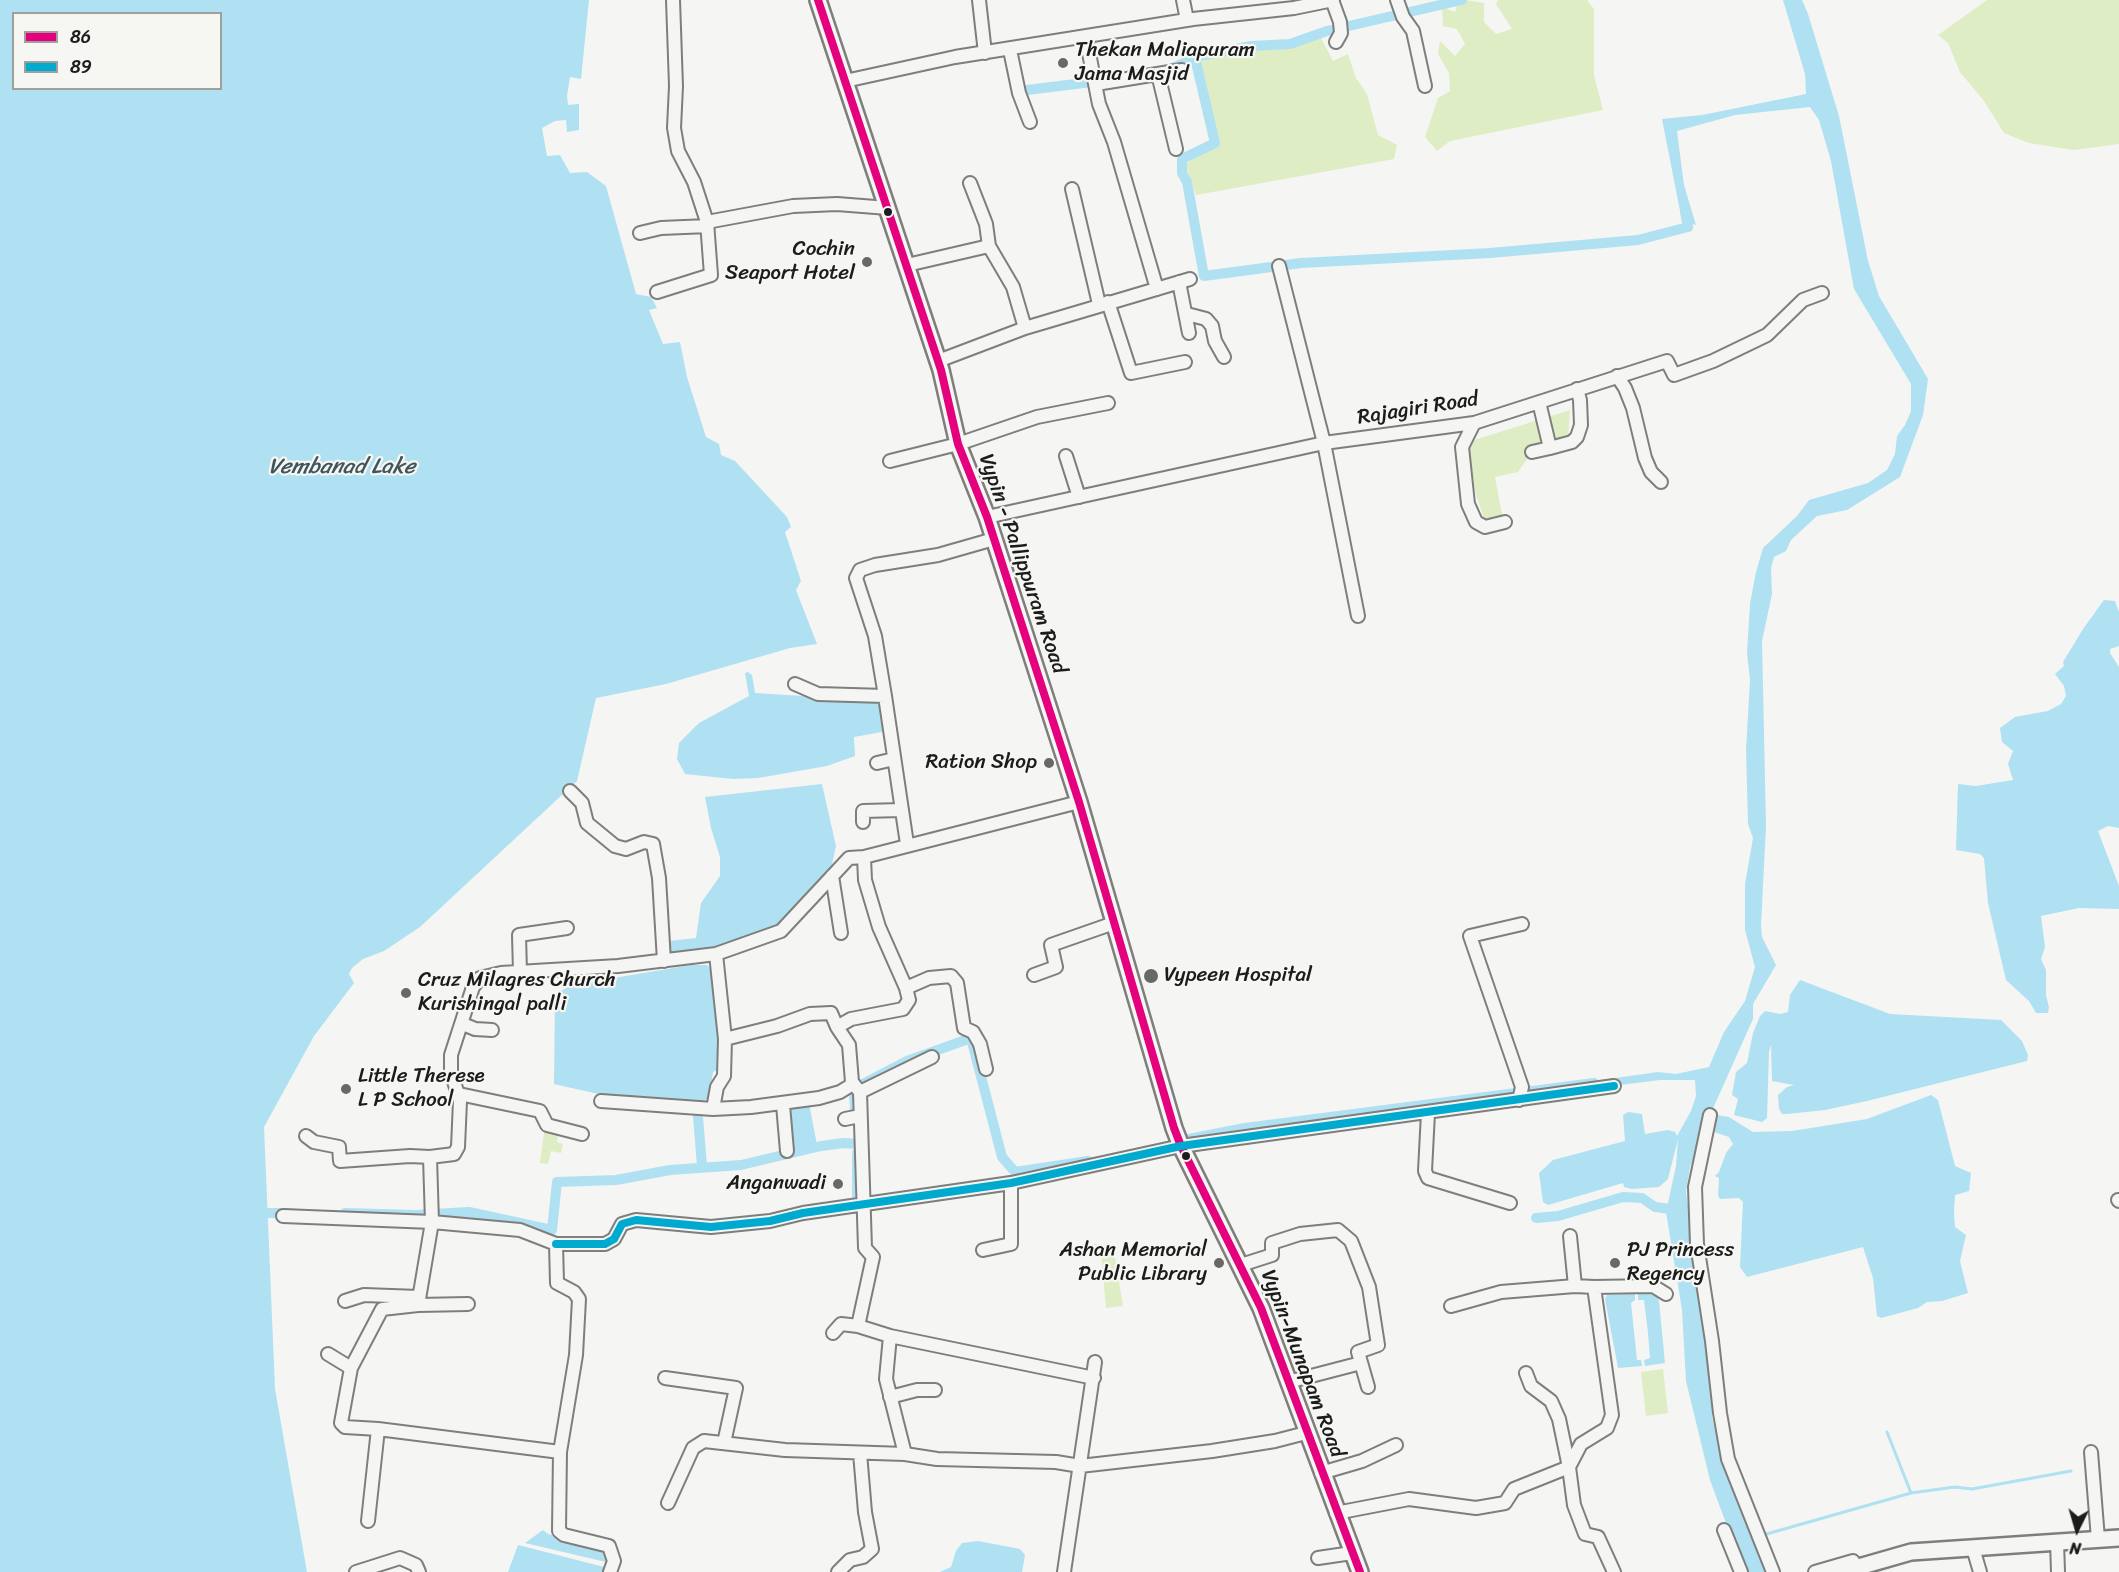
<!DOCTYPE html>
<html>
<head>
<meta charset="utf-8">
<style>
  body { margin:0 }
  #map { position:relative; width:2119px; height:1572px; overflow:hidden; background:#f5f5f3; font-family:Sriracha,sans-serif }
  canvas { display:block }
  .legend { position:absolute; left:12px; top:12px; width:210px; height:78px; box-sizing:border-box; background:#f6f6f2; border:2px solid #9f9f9c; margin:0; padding:8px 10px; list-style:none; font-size:18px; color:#1c1c1c }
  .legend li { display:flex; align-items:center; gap:12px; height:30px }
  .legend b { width:30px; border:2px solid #9f9f9c }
  .north { position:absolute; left:2047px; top:1500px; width:60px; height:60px; -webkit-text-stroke:4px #f6f6f2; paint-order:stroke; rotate:185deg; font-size:16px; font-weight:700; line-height:24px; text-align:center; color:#1c1c1c }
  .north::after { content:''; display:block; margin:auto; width:21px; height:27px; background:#1c1c1c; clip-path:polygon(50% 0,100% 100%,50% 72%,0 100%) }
</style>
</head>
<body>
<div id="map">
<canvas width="2119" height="1572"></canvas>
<ul class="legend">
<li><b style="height:8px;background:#e5007d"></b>86</li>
<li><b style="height:8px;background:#00a9ce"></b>89</li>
</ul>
<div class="north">N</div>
</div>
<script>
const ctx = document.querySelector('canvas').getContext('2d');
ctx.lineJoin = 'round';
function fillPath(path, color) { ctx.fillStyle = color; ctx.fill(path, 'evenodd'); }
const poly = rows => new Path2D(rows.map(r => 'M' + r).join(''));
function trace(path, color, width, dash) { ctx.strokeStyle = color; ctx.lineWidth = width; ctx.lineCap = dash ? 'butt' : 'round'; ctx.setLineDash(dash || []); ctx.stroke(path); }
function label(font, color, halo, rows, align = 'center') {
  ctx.font = font + ' Sriracha,sans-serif'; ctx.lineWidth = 4.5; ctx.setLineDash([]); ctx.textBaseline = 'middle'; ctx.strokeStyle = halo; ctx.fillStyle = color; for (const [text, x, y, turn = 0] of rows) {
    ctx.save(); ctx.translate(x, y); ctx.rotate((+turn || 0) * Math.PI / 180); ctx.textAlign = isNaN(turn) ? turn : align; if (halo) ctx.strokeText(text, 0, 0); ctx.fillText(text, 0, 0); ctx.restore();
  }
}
const green = poly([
  [1465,0,1484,3,1484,22,1496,34,1512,29,1496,4,1498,0,1587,0,1594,9,1594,75,1603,110,1450,141,1437,151,1425,137,1438,98,1450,91,1449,73,1438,54,1440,41,1455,56,1465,44,1457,29,1443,26,1442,7,1455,12,1458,2],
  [1987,0,2119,0,2119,144,2074,150,2029,143,2004,133,1984,101,1960,72,1948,43,1938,35],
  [1320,36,1333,61,1348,54,1356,78,1367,94,1378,135,1397,145,1394,159,1196,195,1186,166,1188,162,1213,148,1193,64,1226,53,1269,47,1296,47],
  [1570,410,1567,451,1527,459,1518,472,1495,477,1503,520,1486,525,1475,491,1468,442],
  [545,1126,559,1130,557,1142,563,1144,561,1153,551,1151,548,1164,540,1163],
  [1092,1244,1113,1245,1123,1306,1106,1308,1101,1252,1092,1253],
  [1663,1369,1668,1413,1646,1416,1641,1372]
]);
const water = poly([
  [0,0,589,0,581,79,570,77,567,96,568,105,579,104,579,130,567,132,566,120,555,121,542,128,547,156,560,155,570,173,587,172,606,186,636,294,651,297,657,308,649,310,663,344,680,342,687,377,706,437,719,444,721,455,735,461,787,517,791,527,785,532,801,581,796,590,817,644,790,648,666,684,596,698,577,781,420,927,384,951,363,959,352,968,349,974,354,983,314,1036,264,1127,275,1389,307,1572,0,1572],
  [14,14,220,14,220,88,14,88],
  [1783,0,1802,0,1808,14,1839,116,1868,261,1879,296,1928,379,1923,415,1900,477,1847,510,1817,516,1791,540,1786,551,1774,557,1771,568,1772,594,1762,641,1766,826,1761,925,1762,937,1776,965,1753,1004,1753,1019,1706,1124,1690,1167,1686,1192,1712,1378,1712,1417,1723,1463,1769,1572,1744,1572,1710,1480,1686,1381,1682,1310,1666,1212,1676,1166,1678,1139,1668,1179,1659,1187,1632,1189,1624,1187,1623,1183,1548,1205,1543,1202,1539,1173,1553,1160,1625,1141,1623,1115,1628,1112,1642,1114,1645,1134,1668,1130,1675,1132,1677,1136,1691,1111,1696,1096,1695,1080,1660,1080,1612,1086,1571,1088,1586,1082,1658,1072,1676,1074,1709,1067,1724,1032,1745,1001,1755,967,1745,930,1745,884,1753,838,1748,824,1746,750,1750,680,1747,653,1750,604,1756,572,1763,548,1797,516,1809,500,1868,483,1887,470,1895,454,1897,436,1905,425,1911,411,1911,384,1854,289,1831,161,1819,120,1810,107,1735,115,1677,131,1684,185,1696,225,1682,221,1662,119,1702,115,1806,94,1805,74],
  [2104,600,2115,601,2119,612,2119,646,2110,649,2110,653,2119,667,2119,828,2108,826,2098,831,2119,886,2119,909,2079,908,2041,916,2045,947,2041,959,2046,970,2046,996,2049,1007,2048,1013,2036,1013,2029,1001,2006,980,1988,903,1984,858,1980,854,1956,850,1958,784,1976,786,2013,780,2008,764,2013,751,2002,742,2000,728,2015,717,2048,711,2061,704,2066,696,2064,686,2055,674,2064,666,2063,662,2083,629],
  [748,672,752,675,755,693,884,701,887,731,854,737,855,756,827,766,758,778,733,779,685,774,677,759,679,743,699,723,749,696,745,673],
  [822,784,836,846,832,865,780,923,763,933,716,946,670,952,669,941,696,938,701,903,720,876,720,857,711,828,705,797],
  [691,965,707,965,713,972,721,1068,713,1072,709,1098,700,1103,625,1100,554,1084,555,994,572,985],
  [1800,980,1890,1014,2001,1020,2022,1041,2028,1055,2027,1061,1867,1101,1825,1110,1787,1114,1782,1114,1779,1109,1778,1095,1787,1087,1794,1085,1772,1081,1771,1045,1769,1052,1767,1118,1762,1122,1734,1115,1738,1099,1732,1095,1736,1072,1747,1063,1753,1033,1760,1016,1765,1011,1780,1014,1788,1012,1790,995],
  [1931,1095,1938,1100,1955,1166,1971,1173,1969,1191,1955,1195,1954,1212,1955,1227,1966,1235,1960,1261,1968,1293,1942,1301,1927,1302,1918,1308,1881,1318,1877,1316,1873,1278,1863,1247,1747,1277,1740,1267,1743,1202,1739,1198,1720,1199,1718,1196,1719,1178,1715,1176,1719,1172,1726,1153,1733,1144,1729,1137,1711,1131,1717,1115,1729,1117,1753,1132,1792,1131,1867,1119],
  [809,1103,817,1145,790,1151,789,1105],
  [1645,1293,1657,1296,1659,1301,1665,1363,1645,1366,1644,1360,1650,1358,1648,1333,1644,1300,1638,1300,1638,1294],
  [1635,1294,1635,1300,1631,1303,1637,1360,1641,1360,1642,1366,1618,1368,1605,1299,1607,1295],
  [543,1530,548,1534,606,1548,610,1563,525,1543],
  [978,1541,1020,1549,1025,1555,1022,1572,940,1572,951,1567,956,1551,962,1543],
  [518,1545,608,1568,606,1572,508,1572]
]);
const stream = poly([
  [1911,1493,1955,1487,1972,1489,2071,1471],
  [1763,1535,1911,1493,1887,1432]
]);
const canal = poly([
  [1195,58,1215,143,1182,159,1182,173,1187,182,1204,276,1301,263,1490,253,1638,240,1688,227,1685,211],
  [1172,68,1200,56,1251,46,1290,44,1327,31,1462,0],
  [1027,90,1100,81],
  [697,1104,702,1166],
  [855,1110,854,1090,861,1085,907,1061,971,1038,1002,1157,1015,1172,1088,1161],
  [1173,1142,1245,1128,1594,1083],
  [857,1153,857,1201],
  [268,1213,291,1213],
  [345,1213,415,1215,469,1212,552,1230,557,1182,616,1180,670,1170,741,1165,821,1146,844,1143,857,1144],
  [1536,1218,1558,1216,1623,1197,1642,1198,1655,1207,1678,1210]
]);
const minor = poly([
  [979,0,985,53],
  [1183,0,1187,20],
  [1332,0,1340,22,1341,33,1336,42],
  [1397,0,1403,17,1413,31,1425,86],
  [1086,38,1099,104,1114,142,1157,289],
  [1010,50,1019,93,1030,122],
  [1158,74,1176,149],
  [845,81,955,57,1193,19,1294,8,1333,0],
  [1096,84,1182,70],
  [1072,189,1099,304],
  [707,222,793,206,837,204,888,208],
  [640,233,661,228,708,226],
  [989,246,1013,287,1025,328],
  [907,265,989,246,986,224,970,183],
  [1279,266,1324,443,1358,616],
  [1179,282,1189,333],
  [657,292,711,275,707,222,694,182,678,151,674,128,676,86,673,0],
  [1108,302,1131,373,1185,362],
  [1187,314,1206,319,1212,326,1215,341,1224,357],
  [938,361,1025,328,1190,279],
  [1617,376,1625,388,1633,408,1645,458,1651,472,1661,482],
  [1474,423,1462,447,1468,504,1476,522,1485,527,1505,522],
  [1550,448,1572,442,1577,437,1581,425,1580,400,1577,389],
  [1532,452,1550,448,1539,402],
  [1066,456,1079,497],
  [890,461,958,444,1037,417,1108,403],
  [987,517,1324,443,1474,423,1667,361,1674,375,1713,361,1767,335,1803,300,1822,293],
  [795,684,818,694,885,696,907,844],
  [885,696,875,636,856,578,860,570,875,565,938,555,994,539],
  [877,763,894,759],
  [570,791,582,803,587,823,615,846,626,849,644,842,653,844,659,878,664,961],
  [863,822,863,811,902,810],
  [832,876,841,933],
  [520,972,519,935,567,928],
  [1034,975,1056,967,1051,945,1114,923],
  [906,988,929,978,951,976,957,983,964,1028,973,1032,980,1044,986,1069],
  [463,1024,475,1029,492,1030],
  [837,1027,849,1045,852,1082,860,1092,865,1248,873,1257,858,1326,890,1336,886,1379,905,1454],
  [725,1039,777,1026,810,1014,831,1013,837,1027,851,1019,903,1009,909,1000,906,988,879,927,865,880,864,857],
  [860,1092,932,1057],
  [459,1094,540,1111,547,1125,582,1134],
  [1519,1100,1522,1087,1470,936,1522,924],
  [601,1101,713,1109,751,1107,819,1098,840,1092,853,1084],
  [783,1105,787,1151],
  [713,1109,717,1087,724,1076,725,1039,716,954,781,931,849,858,864,857,1079,802],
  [1428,1113,1425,1171,1428,1178,1510,1203],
  [1710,1115,1695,1187,1697,1244,1712,1341,1720,1413,1728,1459,1773,1572],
  [845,1119,860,1116],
  [306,1136,314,1142,339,1147,340,1161,410,1156,430,1157],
  [2118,1200,2119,1201],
  [283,1216,432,1222,418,1305,382,1309,351,1368,341,1423,345,1427,378,1429,368,1521],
  [556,1244,605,1244,614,1239,622,1224,636,1220,711,1227,770,1221,803,1213,1011,1183,1181,1146,1614,1086],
  [983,1250,1011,1244,1011,1183],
  [1241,1265,1272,1255,1272,1243,1300,1234,1338,1230,1351,1241,1369,1287,1378,1345,1358,1352,1368,1387],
  [1594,1287,1653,1286,1666,1294],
  [345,1301,364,1295,419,1297],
  [418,1305,468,1304],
  [1451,1306,1501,1292,1575,1286,1570,1236],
  [833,1333,841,1324,858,1326],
  [890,1336,1094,1378],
  [328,1354,351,1368],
  [1526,1373,1531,1386,1551,1401,1559,1419,1569,1467,1581,1444,1607,1428,1612,1415,1594,1287,1575,1286],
  [665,1378,736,1388,724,1443],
  [1288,1382,1361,1363],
  [890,1397,917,1390,935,1390],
  [378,1429,560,1452],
  [2091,1452,2098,1539],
  [1321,1473,1362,1461,1396,1445],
  [668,1503,693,1448,704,1441,785,1450,905,1454,937,1459,1056,1462,1080,1466,1212,1451,1275,1441,1306,1433],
  [1336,1513,1409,1499,1476,1508,1505,1503,1514,1489,1569,1467,1574,1505,1585,1534,1598,1537,1614,1572],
  [1724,1530,1741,1572],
  [2057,1542,2058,1572],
  [1973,1548,1980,1572],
  [1318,1558,1352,1553],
  [356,1572,400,1558,416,1565,419,1572],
  [610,1572,614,1561,609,1546,564,1535,559,1531,560,1452,576,1355,579,1299,574,1292,557,1283,556,1244,520,1230,432,1222,430,1157,454,1154,458,1147,460,1101,451,1072,451,1055,473,987,480,978,501,973,618,966,716,954],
  [838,1572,850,1560,863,1557,872,1549,865,1512,860,1453],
  [1064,1572,1095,1362],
  [1815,1572,1853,1561]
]);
const major = poly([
  [818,0,941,370,958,444,987,517,1079,802,1174,1128,1181,1146,1261,1308,1360,1572],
  [1841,1572,1911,1552,2119,1538]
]);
const bus1 = poly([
  [818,0,941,370,958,444,987,517,1079,802,1174,1128,1181,1146,1261,1308,1360,1572]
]);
const bus2 = poly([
  [556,1244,605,1244,614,1239,622,1224,636,1220,711,1227,770,1221,803,1213,1011,1183,1181,1146,1614,1086]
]);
const markers = [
  [1063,63,6,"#686867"],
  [888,212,5,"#1c1c1c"],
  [867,262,6,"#686867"],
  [1049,763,6,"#686867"],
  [1151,976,8,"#686867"],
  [406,993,6,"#686867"],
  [346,1089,6,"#686867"],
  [1186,1156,5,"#1c1c1c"],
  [838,1184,6,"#686867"],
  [1219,1263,6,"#686867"],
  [1615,1263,6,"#686867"]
];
const poiNames = [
  ["Thekan Maliapuram",1075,51],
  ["Jama Masjid",1075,75],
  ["Cochin",855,250,"right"],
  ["Seaport Hotel",855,274,"right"],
  ["Ration Shop",1037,763,"right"],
  ["Vypeen Hospital",1164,976],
  ["Cruz Milagres Church",418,981],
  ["Kurishingal palli",418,1005],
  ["Little Therese",358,1077],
  ["L P School",358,1101],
  ["Anganwadi",826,1184,"right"],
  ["Ashan Memorial",1207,1251,"right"],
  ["Public Library",1207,1275,"right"],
  ["PJ Princess",1627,1251],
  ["Regency",1627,1275]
];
const streetNames = [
  ["Rajagiri Road",1418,409,-9],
  ["Vypin - Pallippuram Road",1022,564,71],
  ["Vypin-Munapam Road",1302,1364,69]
];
const waterNames = [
  ["Vembanad Lake",342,467]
];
fillPath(green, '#deedc4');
fillPath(water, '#afe1f2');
trace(stream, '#afe1f2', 3);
trace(canal, '#afe1f2', 10);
trace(minor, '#7e7e7d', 16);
trace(major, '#7e7e7d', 20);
trace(minor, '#f5f5f3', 12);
trace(major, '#f5f5f3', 15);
trace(bus1, '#e5007d', 8);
trace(bus2, '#00a9ce', 8);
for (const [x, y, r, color] of markers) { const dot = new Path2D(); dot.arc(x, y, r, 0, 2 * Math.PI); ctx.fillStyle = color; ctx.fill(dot); trace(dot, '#f6f6f2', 2); }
label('21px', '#1c1c1c', '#f6f6f2', poiNames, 'left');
label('21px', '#1c1c1c', '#f6f6f2', streetNames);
label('italic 22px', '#3f545c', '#f6f6f2', waterNames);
</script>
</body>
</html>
